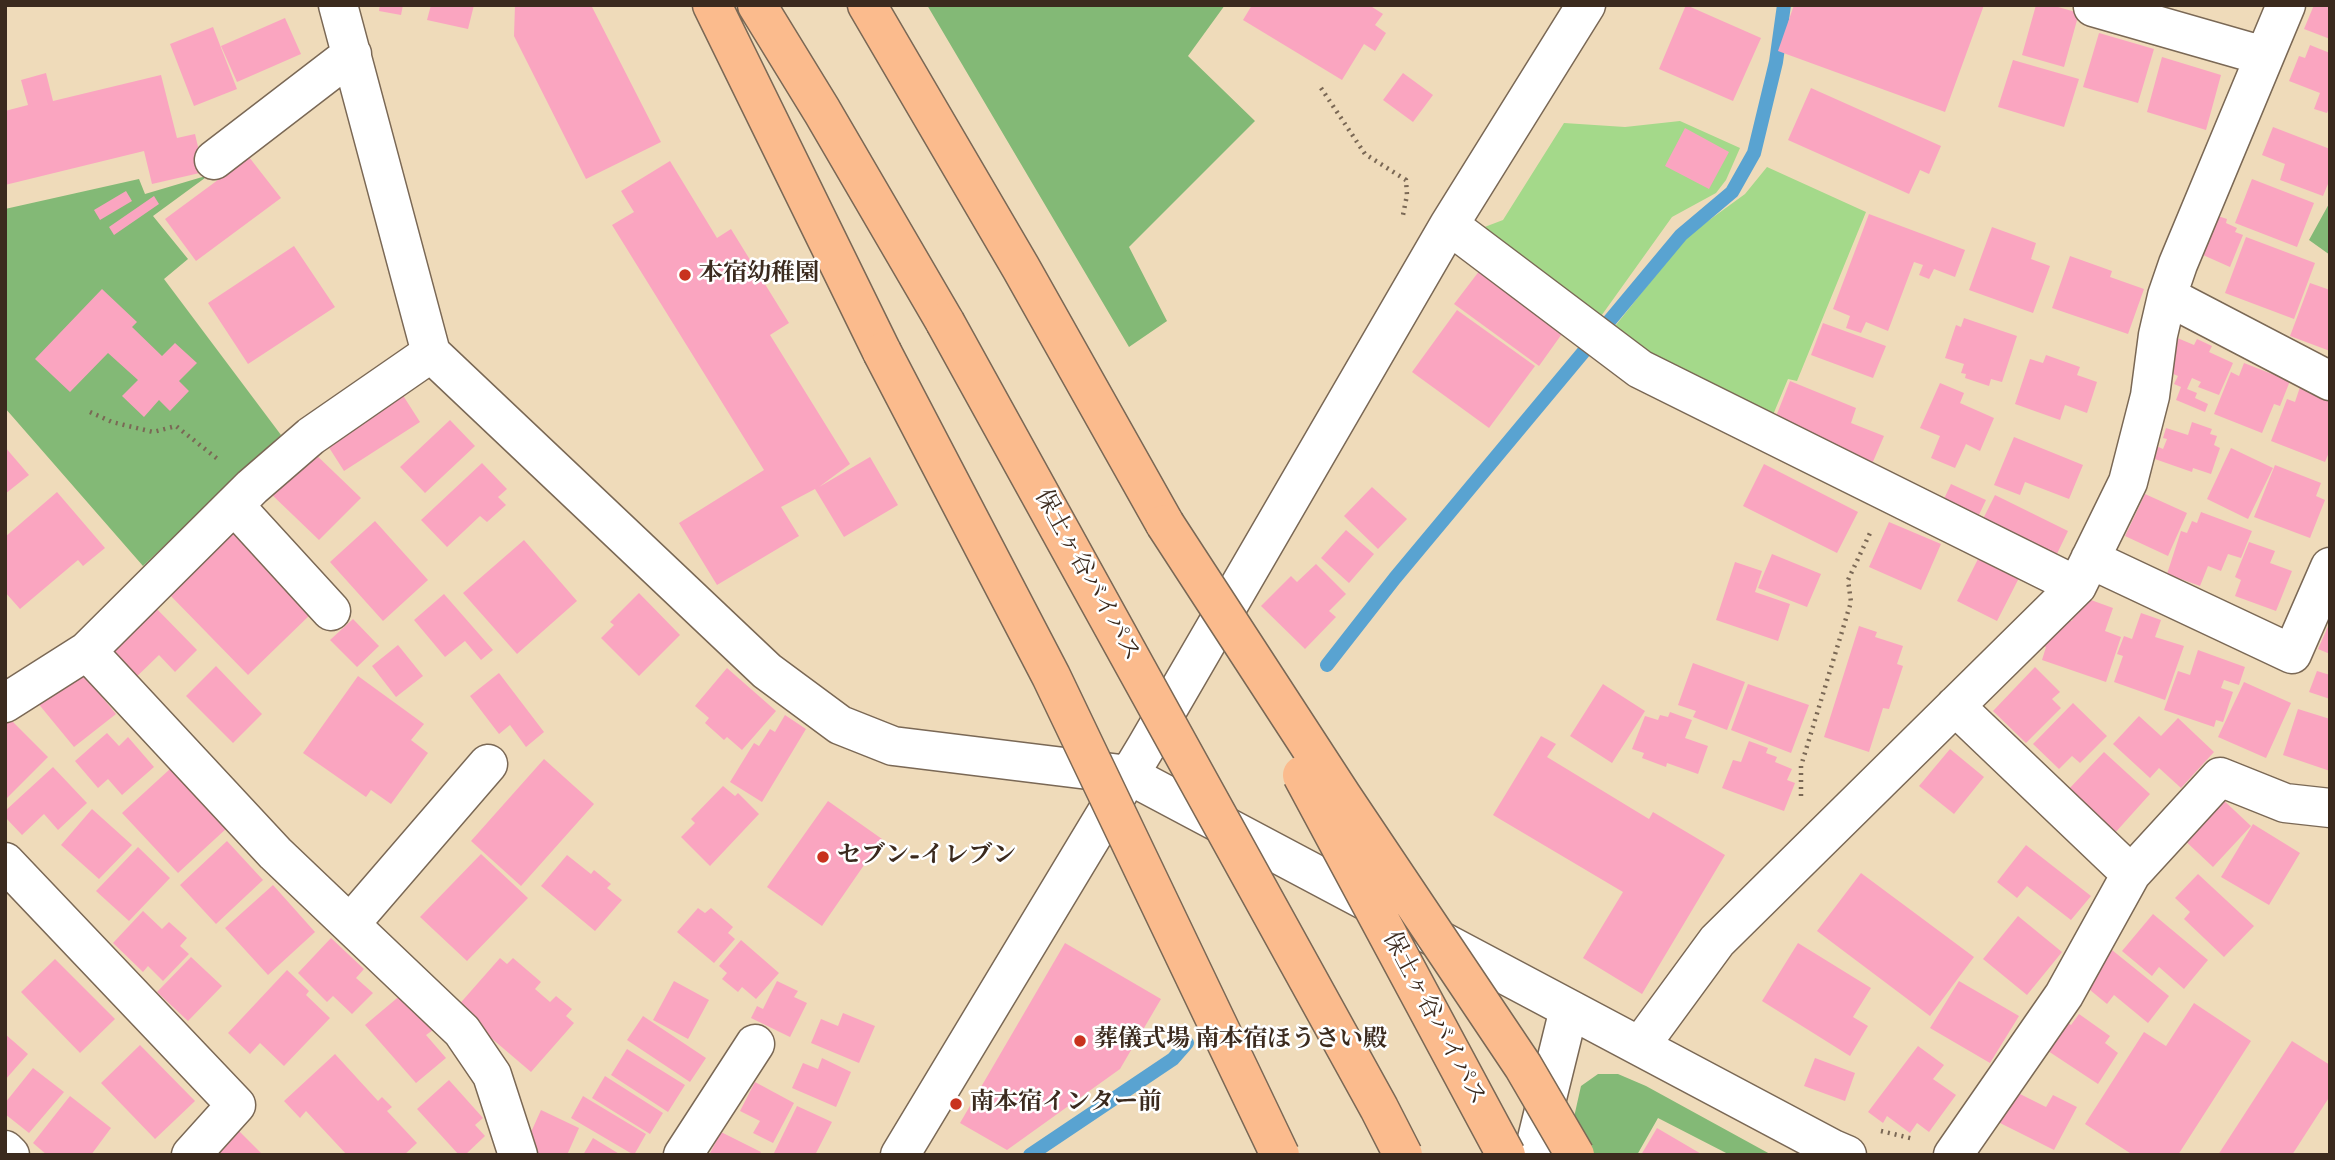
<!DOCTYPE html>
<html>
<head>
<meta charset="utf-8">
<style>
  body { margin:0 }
  #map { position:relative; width:2335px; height:1160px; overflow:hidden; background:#efdbba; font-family:"IM FELL English",serif }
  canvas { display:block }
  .frame { position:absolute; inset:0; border:7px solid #3b2a1e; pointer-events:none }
</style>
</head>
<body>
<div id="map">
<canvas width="2335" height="1160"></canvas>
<div class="frame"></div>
</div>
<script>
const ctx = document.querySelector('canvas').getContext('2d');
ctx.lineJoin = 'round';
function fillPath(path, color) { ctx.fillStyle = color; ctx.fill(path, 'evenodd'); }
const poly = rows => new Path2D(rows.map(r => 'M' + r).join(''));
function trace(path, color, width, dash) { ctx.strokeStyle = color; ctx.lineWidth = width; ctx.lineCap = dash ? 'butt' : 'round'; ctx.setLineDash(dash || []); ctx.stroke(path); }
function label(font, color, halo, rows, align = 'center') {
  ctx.font = font + ' "IM FELL English","Noto Serif JP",serif'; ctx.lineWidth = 5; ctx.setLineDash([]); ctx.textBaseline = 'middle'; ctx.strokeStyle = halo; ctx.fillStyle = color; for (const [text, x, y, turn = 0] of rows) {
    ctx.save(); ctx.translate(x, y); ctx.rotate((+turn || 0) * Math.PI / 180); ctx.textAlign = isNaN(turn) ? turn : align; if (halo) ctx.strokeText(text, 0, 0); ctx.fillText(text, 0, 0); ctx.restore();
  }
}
const green = poly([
  [1680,121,1740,148,1726,180,1716,193,1672,217,1599,319,1482,228,1503,220,1564,123,1625,127],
  [1767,167,1866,212,1797,381,1788,379,1770,422,1655,359,1612,330,1686,237,1745,194]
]);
const forest = poly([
  [927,5,1225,5,1188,56,1255,121,1129,247,1167,321,1129,347],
  [209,175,153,216,188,259,164,279,281,435,143,566,5,408,5,209,139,179,145,194],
  [2330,202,2330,255,2309,240],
  [1598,1074,1618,1074,1646,1086,1770,1154,1730,1155,1658,1118,1637,1155,1582,1155,1570,1135,1581,1086]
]);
const stream = poly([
  [1327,665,1395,578,1681,235,1732,192,1754,153,1776,62,1784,5],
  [1030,1155,1173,1059,1187,1043]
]);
const building = poly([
  [380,5,403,5,401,15,379,11],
  [431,5,474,5,468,29,427,20],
  [515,5,591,5,661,142,586,179,514,36],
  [1252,5,1369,5,1383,14,1375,25,1386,33,1375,51,1364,44,1342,80,1243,20],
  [1686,5,1761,38,1733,101,1659,69],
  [1794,5,1984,5,1945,112,1778,51],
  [2036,5,2051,5,2079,13,2064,67,2022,55],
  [2314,5,2330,5,2330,39,2304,29],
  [285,18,301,54,237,82,221,46],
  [213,27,237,89,194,106,170,44],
  [2099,33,2154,49,2138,103,2083,87],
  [2310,45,2330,53,2330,106,2327,113,2314,109,2320,93,2289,81,2299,56,2305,58],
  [2162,57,2221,75,2206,130,2147,112],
  [2013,60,2079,79,2064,127,1998,107],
  [46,73,53,101,161,75,177,138,195,134,204,172,152,184,144,151,5,185,5,111,28,105,21,80],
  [1403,73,1433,95,1413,122,1383,100],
  [1811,88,1941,146,1929,174,1920,170,1909,194,1788,140],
  [2273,127,2330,149,2330,179,2323,196,2280,180,2285,164,2262,155],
  [1685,128,1729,152,1709,189,1665,166],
  [249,157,281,198,196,261,165,219],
  [670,161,717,238,731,229,789,323,770,335,850,464,819,487,870,457,898,505,844,537,815,489,781,507,799,536,717,585,679,523,764,470,612,225,634,212,621,191],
  [2252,179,2314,203,2297,247,2235,223],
  [126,191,132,201,100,220,94,210],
  [154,196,159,204,114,235,109,227],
  [1869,214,1965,250,1955,277,1934,269,1929,279,1919,275,1923,265,1914,262,1888,331,1866,322,1861,333,1846,328,1850,316,1833,309],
  [2218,216,2227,219,2226,223,2237,228,2235,232,2243,235,2230,267,2203,255],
  [1992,227,2036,243,2031,259,2050,266,2033,313,1969,290],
  [2246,237,2315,263,2294,319,2225,293],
  [294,246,335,307,248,364,208,303],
  [2070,256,2112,271,2110,277,2144,289,2128,334,2052,308],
  [1480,270,1564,331,1539,366,1454,304],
  [2310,283,2330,290,2330,351,2290,336],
  [102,289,137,322,132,327,162,356,175,343,197,363,179,381,189,391,170,411,159,400,144,417,122,396,138,380,108,353,70,392,35,359],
  [1457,310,1535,366,1489,428,1412,372],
  [1964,318,2017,336,2002,382,1991,379,1989,386,1965,378,1966,374,1961,373,1964,364,1945,358,1956,325,1961,327],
  [1823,323,1886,346,1873,378,1811,355],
  [2175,337,2194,345,2197,339,2212,346,2209,352,2233,363,2219,395,2198,387,2201,382,2192,378,2187,389,2197,393,2195,398,2208,404,2205,412,2176,400,2181,387,2174,384,2178,376,2162,369],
  [2046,355,2080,367,2077,375,2097,382,2087,413,2065,405,2060,420,2015,404,2030,359,2043,363],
  [2244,363,2290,381,2280,406,2274,404,2262,433,2214,414,2231,372,2239,376],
  [1790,381,1856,408,1851,423,1884,436,1872,464,1773,424],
  [2302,381,2330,391,2330,450,2325,462,2271,441,2287,399,2295,402],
  [1940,383,1964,393,1960,403,1994,418,1980,451,1966,444,1955,468,1931,458,1940,436,1920,428],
  [397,386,420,422,344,471,321,435],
  [450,420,475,446,425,493,400,467],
  [2192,422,2212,429,2210,434,2217,436,2214,445,2220,448,2211,474,2193,468,2192,472,2152,458,2154,445,2163,449,2167,439,2163,438,2166,428,2188,435],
  [2014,437,2083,465,2069,499,2025,482,2020,495,1994,485],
  [5,447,29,475,5,494],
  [2231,448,2273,468,2248,519,2207,499],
  [310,449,361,498,319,540,268,491],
  [482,463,507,489,498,497,506,505,487,522,480,516,447,547,421,520],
  [1764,464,1858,512,1837,553,1743,506],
  [2275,465,2321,483,2316,496,2325,500,2310,538,2254,517],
  [1951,484,1986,500,1978,517,1943,501],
  [1372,487,1407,519,1378,549,1344,516],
  [57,492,105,548,83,566,78,560,20,609,5,592,5,537],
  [2145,494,2187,513,2168,556,2125,536],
  [1995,495,2068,531,2053,562,1983,519],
  [2201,512,2252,531,2241,558,2228,554,2221,571,2208,566,2200,586,2167,574,2181,531,2187,533,2192,521,2197,523],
  [375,521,428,580,383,621,330,562],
  [1889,522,1941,544,1921,590,1869,567],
  [234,528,315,610,248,675,167,592],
  [1346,530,1374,554,1349,583,1321,558],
  [524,540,577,601,517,654,463,593],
  [2249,542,2275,551,2270,563,2292,571,2276,611,2235,596,2241,580,2235,577],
  [1772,554,1821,574,1807,607,1758,588],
  [1980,555,2020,576,1997,621,1957,601],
  [1735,562,1762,571,1755,592,1790,604,1778,641,1716,620],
  [1316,564,1346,594,1329,611,1336,617,1305,649,1261,606,1291,576,1297,582],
  [639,593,680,635,639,676,601,638,614,625,610,622],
  [444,594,493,650,481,660,465,641,445,657,414,620],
  [2080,596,2113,608,2105,631,2121,637,2106,682,2042,660,2046,647,2043,646,2062,617,2072,621],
  [152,604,197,650,175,672,159,655,128,685,99,655],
  [2141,613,2161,620,2155,637,2184,646,2165,700,2114,682,2123,656,2117,654,2124,636,2132,639],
  [353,619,379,646,357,667,330,640],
  [2330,622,2330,654,2318,649],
  [1859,626,1877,632,1875,637,1903,646,1897,664,1903,666,1889,709,1883,708,1869,752,1824,737],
  [398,645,423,676,396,697,372,666],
  [2198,650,2245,667,2239,685,2224,680,2221,688,2233,692,2223,722,2216,720,2214,727,2164,710,2178,671,2190,675],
  [74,663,116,714,74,747,32,696],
  [1693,663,1745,682,1727,730,1693,717,1696,711,1678,705],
  [216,666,262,714,233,743,186,696],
  [2035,667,2060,692,2052,699,2061,708,2026,743,1993,711],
  [727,668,776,711,742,750,727,737,724,740,705,723,709,718,695,706],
  [2317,671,2330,675,2330,699,2309,692],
  [499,673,544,732,526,747,510,725,499,734,470,696],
  [358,676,424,724,411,740,428,753,391,804,371,790,366,797,303,753],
  [2244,682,2291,703,2266,758,2218,737],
  [1603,684,1645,711,1612,763,1570,736],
  [1748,684,1809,705,1791,753,1731,730],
  [2073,703,2107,736,2080,763,2072,756,2059,769,2033,744],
  [2298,709,2330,719,2330,771,2283,755],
  [1670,712,1692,720,1685,738,1708,746,1698,774,1667,763,1666,767,1642,758,1644,753,1632,749,1645,716,1658,720,1660,715,1668,717],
  [785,715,806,729,762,802,730,782,754,743,759,746,770,729,775,732],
  [2139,716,2161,736,2178,718,2214,752,2181,788,2159,768,2150,778,2113,744],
  [10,719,48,757,5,800,5,724],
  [107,733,119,746,128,737,154,767,122,795,108,779,98,788,75,761],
  [1541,736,1556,744,1547,757,1649,819,1653,812,1725,855,1642,994,1583,958,1623,892,1493,815],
  [1749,741,1768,748,1766,753,1777,757,1775,762,1792,769,1787,780,1795,783,1784,811,1722,788,1733,760,1741,762],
  [1950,749,1984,777,1954,814,1919,786],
  [2104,752,2150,794,2114,834,2067,791],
  [544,759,594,804,521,886,471,841],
  [53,767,87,803,58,830,44,814,22,835,5,817,5,811],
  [170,769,227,828,178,873,122,813],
  [723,786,735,796,738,793,759,814,710,866,681,837,695,823,691,819],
  [2218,795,2251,826,2213,867,2180,836],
  [828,801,882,839,822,926,767,887],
  [92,809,132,845,99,879,61,845],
  [2253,824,2300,853,2269,905,2221,877],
  [227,841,263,880,216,924,180,885],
  [2026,845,2091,896,2071,920,2027,886,2017,898,1997,882],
  [138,847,170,878,129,921,96,891],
  [481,854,528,898,467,961,420,917],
  [567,855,591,874,594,870,611,884,607,888,622,900,595,931,541,886],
  [1861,873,1974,957,1930,1016,1817,931],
  [2198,874,2254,926,2224,957,2184,919,2190,912,2175,898],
  [273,885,315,932,268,975,225,928],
  [698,908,705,913,711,908,733,927,728,933,735,939,714,963,677,932],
  [143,911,162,929,169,922,187,938,180,946,189,954,163,981,148,966,143,972,113,943],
  [2153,914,2208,960,2184,989,2159,967,2152,976,2122,951],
  [2018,916,2062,952,2027,995,1983,959],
  [331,938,364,969,356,978,373,993,352,1014,333,996,327,1002,298,973],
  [741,940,779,973,756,999,742,987,738,992,722,979,727,973,719,966],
  [1065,943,1161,999,1120,1069,1007,1150,960,1123],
  [1798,943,1871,988,1853,1017,1868,1026,1850,1056,1762,1001],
  [2112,950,2169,996,2148,1023,2114,995,2107,1004,2084,985],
  [191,957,222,986,188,1021,157,992],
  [500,958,507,964,513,958,541,982,535,989,550,1002,556,996,572,1009,566,1016,574,1023,531,1072,456,1008],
  [55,959,115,1019,80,1053,21,992],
  [287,970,309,991,306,995,330,1018,284,1066,260,1043,250,1054,228,1033],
  [674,981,709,1000,688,1039,653,1020],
  [777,981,798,991,794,997,807,1003,790,1037,751,1018,757,1006,763,1009],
  [1959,981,2019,1016,1990,1063,1930,1028],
  [402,994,433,1030,426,1035,446,1058,416,1083,365,1025],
  [2194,1003,2251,1041,2178,1155,2133,1155,2085,1124,2144,1032,2166,1046],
  [843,1013,875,1026,859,1063,811,1043,821,1019,838,1026],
  [2079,1014,2110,1036,2105,1043,2118,1053,2098,1084,2045,1049,2064,1020,2071,1025],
  [643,1016,706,1058,690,1082,627,1040],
  [5,1034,28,1054,5,1080],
  [2292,1041,2330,1065,2330,1096,2292,1155,2218,1155],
  [140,1045,195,1101,155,1139,101,1083],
  [1918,1046,1944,1065,1933,1079,1956,1095,1929,1132,1917,1123,1910,1133,1887,1116,1883,1123,1868,1112],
  [627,1049,685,1085,668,1112,611,1075],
  [335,1054,378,1101,382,1097,392,1107,387,1111,417,1143,404,1155,347,1155,306,1111,300,1118,284,1101],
  [822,1058,851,1072,836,1107,792,1088,803,1063,818,1069],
  [1815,1058,1855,1073,1845,1101,1804,1086],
  [33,1068,64,1092,29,1133,5,1114,5,1103],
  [605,1076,663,1113,650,1134,592,1098],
  [449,1080,483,1118,475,1125,485,1136,465,1155,459,1155,417,1109],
  [755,1082,794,1103,773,1143,753,1133,760,1121,740,1111],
  [2014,1091,2046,1107,2053,1095,2077,1107,2054,1150,1998,1122],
  [70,1096,111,1128,91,1155,47,1155,33,1143],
  [583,1096,646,1134,634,1155,571,1118],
  [797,1106,832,1122,815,1155,773,1155],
  [541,1110,579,1128,567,1155,533,1155,523,1150],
  [1657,1128,1703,1155,1641,1155],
  [237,1129,263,1155,213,1155],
  [721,1132,761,1152,759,1155,709,1155],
  [593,1138,621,1155,583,1155]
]);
const path = poly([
  [1321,88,1365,154,1406,180,1407,195,1403,215],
  [90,412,112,422,153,432,176,426,220,461],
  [1801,796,1801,766,1851,602,1848,580,1871,531],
  [1881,1131,1914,1139]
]);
const minor = poly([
  [338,5,431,353,767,671,840,725,893,746,1129,775,1833,1149,1847,1155],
  [2093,7,2264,56],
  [214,160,352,54],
  [1449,225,1640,369,2077,586],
  [2167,296,2330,381],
  [234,505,331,611],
  [2090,559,2292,654,2330,567],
  [87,651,275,853,462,1031,492,1075,518,1155],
  [5,703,87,651,252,487,311,436,431,353],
  [1955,706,2131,874],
  [5,862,236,1105,191,1155],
  [350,924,488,764],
  [1640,1046,1717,941,2077,586,2128,482,2150,396,2158,335,2167,296,2178,264,2286,5],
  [5,1150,10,1155],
  [683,1155,755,1044],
  [900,1155,1146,747,1449,225,1586,5],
  [1533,1155,1569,1009],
  [1953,1155,2064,995,2131,874,2220,777,2285,803,2330,808]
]);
const highway = poly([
  [712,5,882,352],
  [757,5,822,111,945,322],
  [867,5,1021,268,1165,524]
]);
const highwayBridge = poly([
  [945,322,1379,1108,1403,1155],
  [882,352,1051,676,1280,1155],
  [1165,524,1342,796,1523,1066,1575,1155],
  [1302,775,1506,1155]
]);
const markers = [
  [685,275,7,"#c8321e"],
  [823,857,7,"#c8321e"],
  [1080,1041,7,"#c8321e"],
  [956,1104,7,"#c8321e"]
];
const poiNames = [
  ["本宿幼稚園",699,275],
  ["セブン-イレブン",837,857],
  ["葬儀式場 南本宿ほうさい殿",1094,1041],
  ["南本宿インター前",970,1104]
];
const streetNames = [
  ["保土ヶ谷バイパス",1086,576,61],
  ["保土ヶ谷バイパス",1433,1019,62]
];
fillPath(green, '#a4d98a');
fillPath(forest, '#83b976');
trace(stream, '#59a3d1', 14);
fillPath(building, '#faa5c0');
trace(minor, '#7a6855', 41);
trace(highway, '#7a6855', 41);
trace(path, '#7a6855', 4.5, [2, 5]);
trace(minor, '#fff', 38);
trace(highway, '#fbbb8d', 38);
trace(highwayBridge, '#7a6855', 41, []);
trace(highwayBridge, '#fbbb8d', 38);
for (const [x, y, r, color] of markers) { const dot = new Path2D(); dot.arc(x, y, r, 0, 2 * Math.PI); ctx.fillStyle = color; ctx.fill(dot); trace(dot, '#fff', 2.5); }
label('bold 24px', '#3b2a1e', '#fff', poiNames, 'left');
label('24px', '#3b2a1e', '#fff', streetNames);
</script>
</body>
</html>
